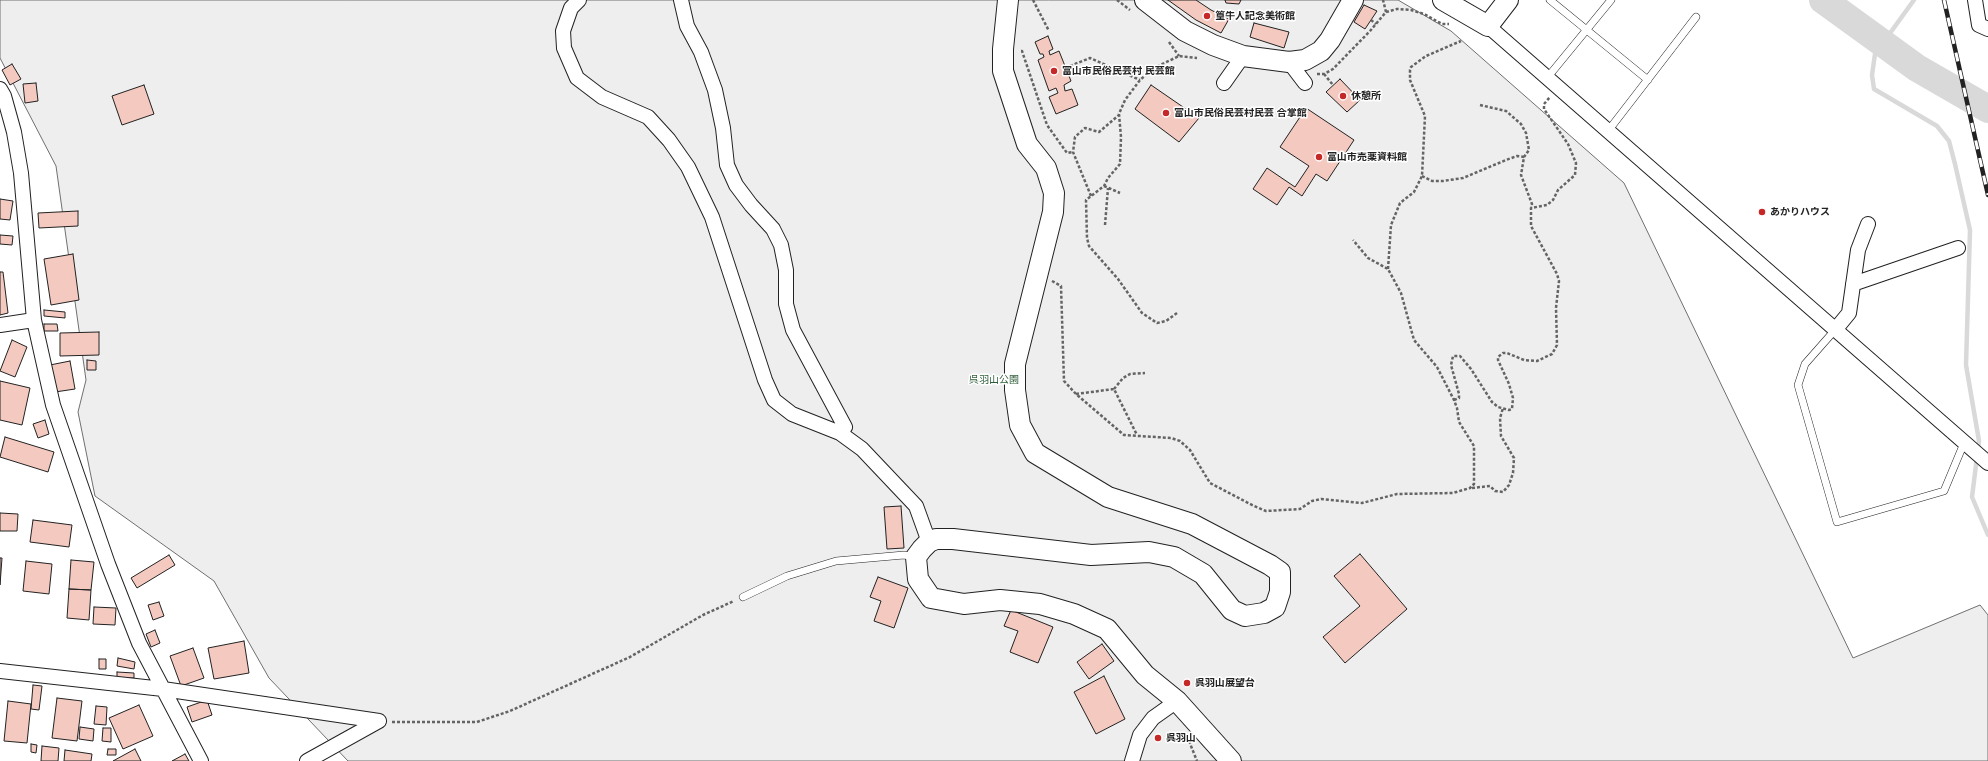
<!DOCTYPE html>
<html>
<head>
<meta charset="utf-8">
<style>
  body { margin:0 }
  canvas { display:block; background:#fff }
</style>
</head>
<body>
<canvas width="1988" height="761"></canvas>
<script>
const ctx = document.querySelector('canvas').getContext('2d');
ctx.lineJoin = 'round';
function fillPath(path, color) { ctx.fillStyle = color; ctx.fill(path, 'evenodd'); }
const poly = rows => new Path2D(rows.map(r => 'M' + r).join(''));
function trace(path, color, width, dash) { ctx.strokeStyle = color; ctx.lineWidth = width; ctx.lineCap = dash ? 'butt' : 'round'; ctx.setLineDash(dash || []); ctx.stroke(path); }
function label(font, color, halo, rows, align = 'center') {
  ctx.font = font + ' Montserrat,"Noto Sans JP",sans-serif'; ctx.lineWidth = 3; ctx.setLineDash([]); ctx.textBaseline = 'middle'; ctx.strokeStyle = halo; ctx.fillStyle = color; for (const [text, x, y, turn = 0] of rows) {
    ctx.save(); ctx.translate(x, y); ctx.rotate((+turn || 0) * Math.PI / 180); ctx.textAlign = isNaN(turn) ? turn : align; if (halo) ctx.strokeText(text, 0, 0); ctx.fillText(text, 0, 0); ctx.restore();
  }
}
const green = poly([
  [0,0,1398,0,1451,31,1624,183,1853,658,1980,605,1988,615,1988,761,348,761,269,678,214,581,95,496,78,412,86,380,56,166,0,58,0,0]
]);
const stream = poly([
  [1914,0,1875,54,1872,75,1874,89,1937,126,1949,141,1955,164,1970,230,1966,365,1979,441,1972,497,1988,535]
]);
const river = poly([
  [1823,0,1917,68,1988,109]
]);
const building = poly([
  [1168,0,1196,0,1211,10,1229,19,1221,33,1196,20,1168,0],
  [1225,0,1241,0,1239,4,1226,3,1225,0],
  [1364,5,1377,11,1365,29,1354,22,1364,5],
  [1254,23,1289,32,1284,48,1250,37,1254,23],
  [1048,36,1053,49,1049,51,1050,55,1059,51,1071,81,1064,85,1065,91,1072,89,1078,105,1056,114,1049,97,1058,93,1056,88,1049,91,1038,60,1044,57,1043,54,1040,54,1035,42,1048,36],
  [12,64,21,79,10,85,2,70,12,64],
  [1340,79,1360,100,1347,112,1326,92,1340,79],
  [36,83,38,101,25,103,23,84,36,83],
  [144,85,154,114,122,125,112,96,144,85],
  [1151,85,1199,118,1179,142,1135,109,1151,85],
  [1306,108,1354,140,1327,181,1316,174,1302,196,1289,187,1277,205,1253,189,1267,168,1295,187,1309,166,1280,147,1306,108],
  [0,199,13,201,10,220,0,219,0,199],
  [78,211,78,226,39,228,38,213,78,211],
  [0,235,13,236,12,245,0,244,0,235],
  [73,254,79,300,51,305,44,259,73,254],
  [0,272,3,272,8,313,0,315,0,272],
  [44,310,65,312,65,318,44,316,44,310],
  [44,324,57,324,58,331,44,331,44,324],
  [99,332,99,355,60,356,60,333,99,332],
  [12,340,27,347,15,377,0,371,12,340],
  [87,360,96,361,96,370,87,370,87,360],
  [70,361,75,389,55,392,50,365,70,361],
  [0,381,30,388,22,425,0,420,0,381],
  [45,420,49,434,38,438,33,424,45,420],
  [5,437,54,452,48,472,0,457,5,437],
  [901,506,904,548,887,549,884,507,901,506],
  [0,513,18,514,17,531,0,531,0,513],
  [33,520,72,525,69,547,30,542,33,520],
  [1360,554,1407,609,1345,663,1323,637,1360,606,1334,576,1360,554],
  [169,555,175,565,137,588,131,578,169,555],
  [0,558,2,558,0,585,0,558],
  [71,560,94,562,91,590,69,589,71,560],
  [26,561,52,564,49,594,23,591,26,561],
  [878,577,908,588,894,628,874,621,881,601,870,597,878,577],
  [69,589,91,590,89,620,67,618,69,589],
  [159,602,164,616,153,620,148,605,159,602],
  [94,607,116,608,115,625,93,624,94,607],
  [1011,610,1053,627,1038,663,1010,652,1018,631,1004,626,1011,610],
  [155,630,160,643,151,647,146,634,155,630],
  [244,641,249,673,214,679,208,648,244,641],
  [1102,644,1114,661,1089,679,1077,662,1102,644],
  [193,648,204,678,181,686,170,656,193,648],
  [118,658,135,662,134,669,117,666,118,658],
  [99,659,106,659,106,669,99,669,99,659],
  [117,672,134,673,134,678,117,678,117,672],
  [1104,676,1125,719,1096,734,1074,692,1104,676],
  [33,685,42,686,39,710,31,709,33,685],
  [57,698,82,701,77,741,52,738,57,698],
  [207,700,212,715,192,722,187,707,207,700],
  [8,701,31,704,27,743,4,741,8,701],
  [139,705,153,736,123,749,109,718,139,705],
  [96,706,107,707,106,725,94,724,96,706],
  [80,727,94,729,93,741,79,739,80,727],
  [103,728,111,728,111,742,102,741,103,728],
  [31,744,37,745,36,753,31,752,31,744],
  [42,746,59,748,58,761,41,761,42,746],
  [108,749,116,749,116,755,107,755,108,749],
  [135,749,141,761,113,761,135,749],
  [65,750,92,754,91,761,64,761,65,750],
  [185,754,189,761,172,761,185,754]
]);
const path = poly([
  [1033,0,1049,31],
  [1117,0,1130,10],
  [1386,12,1397,9,1411,10,1424,14,1442,24,1449,24],
  [1371,20,1376,24],
  [1169,42,1179,56],
  [1021,51,1022,51,1047,125,1067,153,1073,152],
  [1070,66,1090,58,1140,80],
  [1317,74,1324,74,1333,69,1370,31,1386,12,1383,0],
  [1324,74,1333,85],
  [1480,105,1506,111,1521,124,1526,133,1529,150,1524,157,1521,175,1532,204,1531,208],
  [1422,176,1432,181,1443,181,1463,178,1506,160,1517,156,1524,157],
  [1104,186,1120,193],
  [1091,196,1073,152,1075,137,1085,128,1099,132,1119,115],
  [1105,225,1108,188],
  [1388,269,1391,225,1400,203,1414,192,1422,176,1425,116,1410,80,1410,70,1411,67,1426,56,1461,41],
  [1052,281,1061,286,1064,381,1076,394,1124,435,1171,438,1180,441,1190,450,1210,483,1254,506,1266,511,1300,509,1312,501,1321,499,1362,503,1397,494,1453,493,1470,488,1474,484,1474,446,1459,422,1457,408,1454,400,1437,367,1414,340,1401,293,1388,269,1368,258,1353,240],
  [1177,313,1166,321,1157,323,1142,313,1118,279,1089,246,1087,238,1086,200,1104,186,1108,178,1120,164,1121,137,1119,114,1125,100,1140,80,1154,68,1179,56,1197,58],
  [1114,389,1123,378,1130,374,1145,373],
  [1076,394,1114,389,1137,435],
  [1454,400,1459,398,1459,394,1451,365,1453,356,1460,356,1471,369,1492,402,1498,407,1509,410,1512,409,1513,398,1509,384,1498,360,1498,357,1503,353,1507,353,1524,360,1537,361,1552,354,1557,345,1556,308,1559,281,1557,274,1531,226,1531,208,1547,205,1553,200,1558,190,1575,175,1576,163,1568,144,1544,109,1544,104,1550,97],
  [1472,488,1490,486,1495,491,1503,492,1509,485,1513,473,1514,458,1501,436,1500,418,1503,408],
  [392,722,477,722,510,711,630,657,703,615,734,601],
  [1189,741,1197,761]
]);
const lane = poly([
  [1550,0,1648,80],
  [1547,78,1611,0],
  [1608,131,1696,17],
  [1835,330,1805,364,1798,385,1837,522,1944,491,1964,443],
  [743,597,787,576,836,561,904,555,916,557]
]);
const street = poly([
  [579,0,571,8,563,31,564,48,577,78,602,97,648,117,669,140,688,167,712,217,765,380,774,400,792,414,840,433,862,449,916,506,929,542],
  [681,0,687,26,701,52,715,90,723,128,727,165,736,185,751,205,773,229,781,245,786,270,786,304,793,330,845,427,840,433],
  [1975,0,1979,25,1988,29],
  [1488,26,1988,463],
  [1289,62,1305,83],
  [1224,83,1243,56],
  [0,89,4,96,14,132,21,173,34,320,53,405,108,564,139,643,201,761],
  [1853,284,1958,248],
  [0,325,34,320],
  [1835,330,1849,313,1858,250,1868,224],
  [0,671,163,689,379,721],
  [307,761,379,721],
  [1132,761,1140,735,1153,718,1177,701]
]);
const secondary = poly([
  [1008,0,1003,49,1003,71,1027,144,1046,168,1054,193,1053,212,1015,364,1015,390,1020,425,1035,453,1108,497,1192,524,1270,565,1280,572,1280,592,1275,607,1264,613,1245,616,1232,610,1203,574,1174,557,1149,552,1091,555,953,539,936,539,929,542,922,549,916,557,918,579,931,598,964,604,1000,600,1040,604,1074,614,1107,629,1145,675,1177,701,1231,761],
  [1145,0,1185,31,1213,45,1243,56,1289,62,1305,60,1321,51,1330,40,1353,0],
  [1443,0,1488,26,1508,0]
]);
const rail = poly([
  [1944,0,1988,195]
]);
const markers = [
  [1207,16,4,"#c62828"],
  [1054,71,4,"#c62828"],
  [1343,96,4,"#c62828"],
  [1166,113,4,"#c62828"],
  [1319,157,4,"#c62828"],
  [1762,212,4,"#c62828"],
  [1187,683,4,"#c62828"],
  [1158,738,4,"#c62828"]
];
const poiNames = [
  ["篁牛人記念美術館",1215,16],
  ["富山市民俗民芸村 民芸館",1062,71],
  ["休憩所",1351,96],
  ["富山市民俗民芸村民芸 合掌館",1174,113],
  ["富山市売薬資料館",1327,157],
  ["あかりハウス",1770,212],
  ["呉羽山展望台",1195,683],
  ["呉羽山",1166,738]
];
const parkNames = [
  ["呉羽山公園",994,380]
];
fillPath(green, '#eee');
trace(green, '#6f6f6f', 1);
trace(stream, '#d9d9d9', 4.5);
trace(river, '#d9d9d9', 28);
fillPath(building, '#f3c9c0');
trace(building, '#222', 1);
trace(lane, '#222', 8);
trace(street, '#222', 16);
trace(secondary, '#222', 22);
trace(path, '#646464', 2.5, [3, 2]);
trace(lane, '#fff', 7);
trace(street, '#fff', 14);
trace(secondary, '#fff', 20);
trace(rail, '#222', 4.5);
trace(rail, '#fff', 3, [9]);
for (const [x, y, r, color] of markers) { const dot = new Path2D(); dot.arc(x, y, r, 0, 2 * Math.PI); ctx.fillStyle = color; ctx.fill(dot); trace(dot, '#fff', 1.5); }
label('bold 10px', '#222', '#fff', poiNames, 'left');
label('10px', '#2f5e38', '#fff', parkNames);
</script>
</body>
</html>
